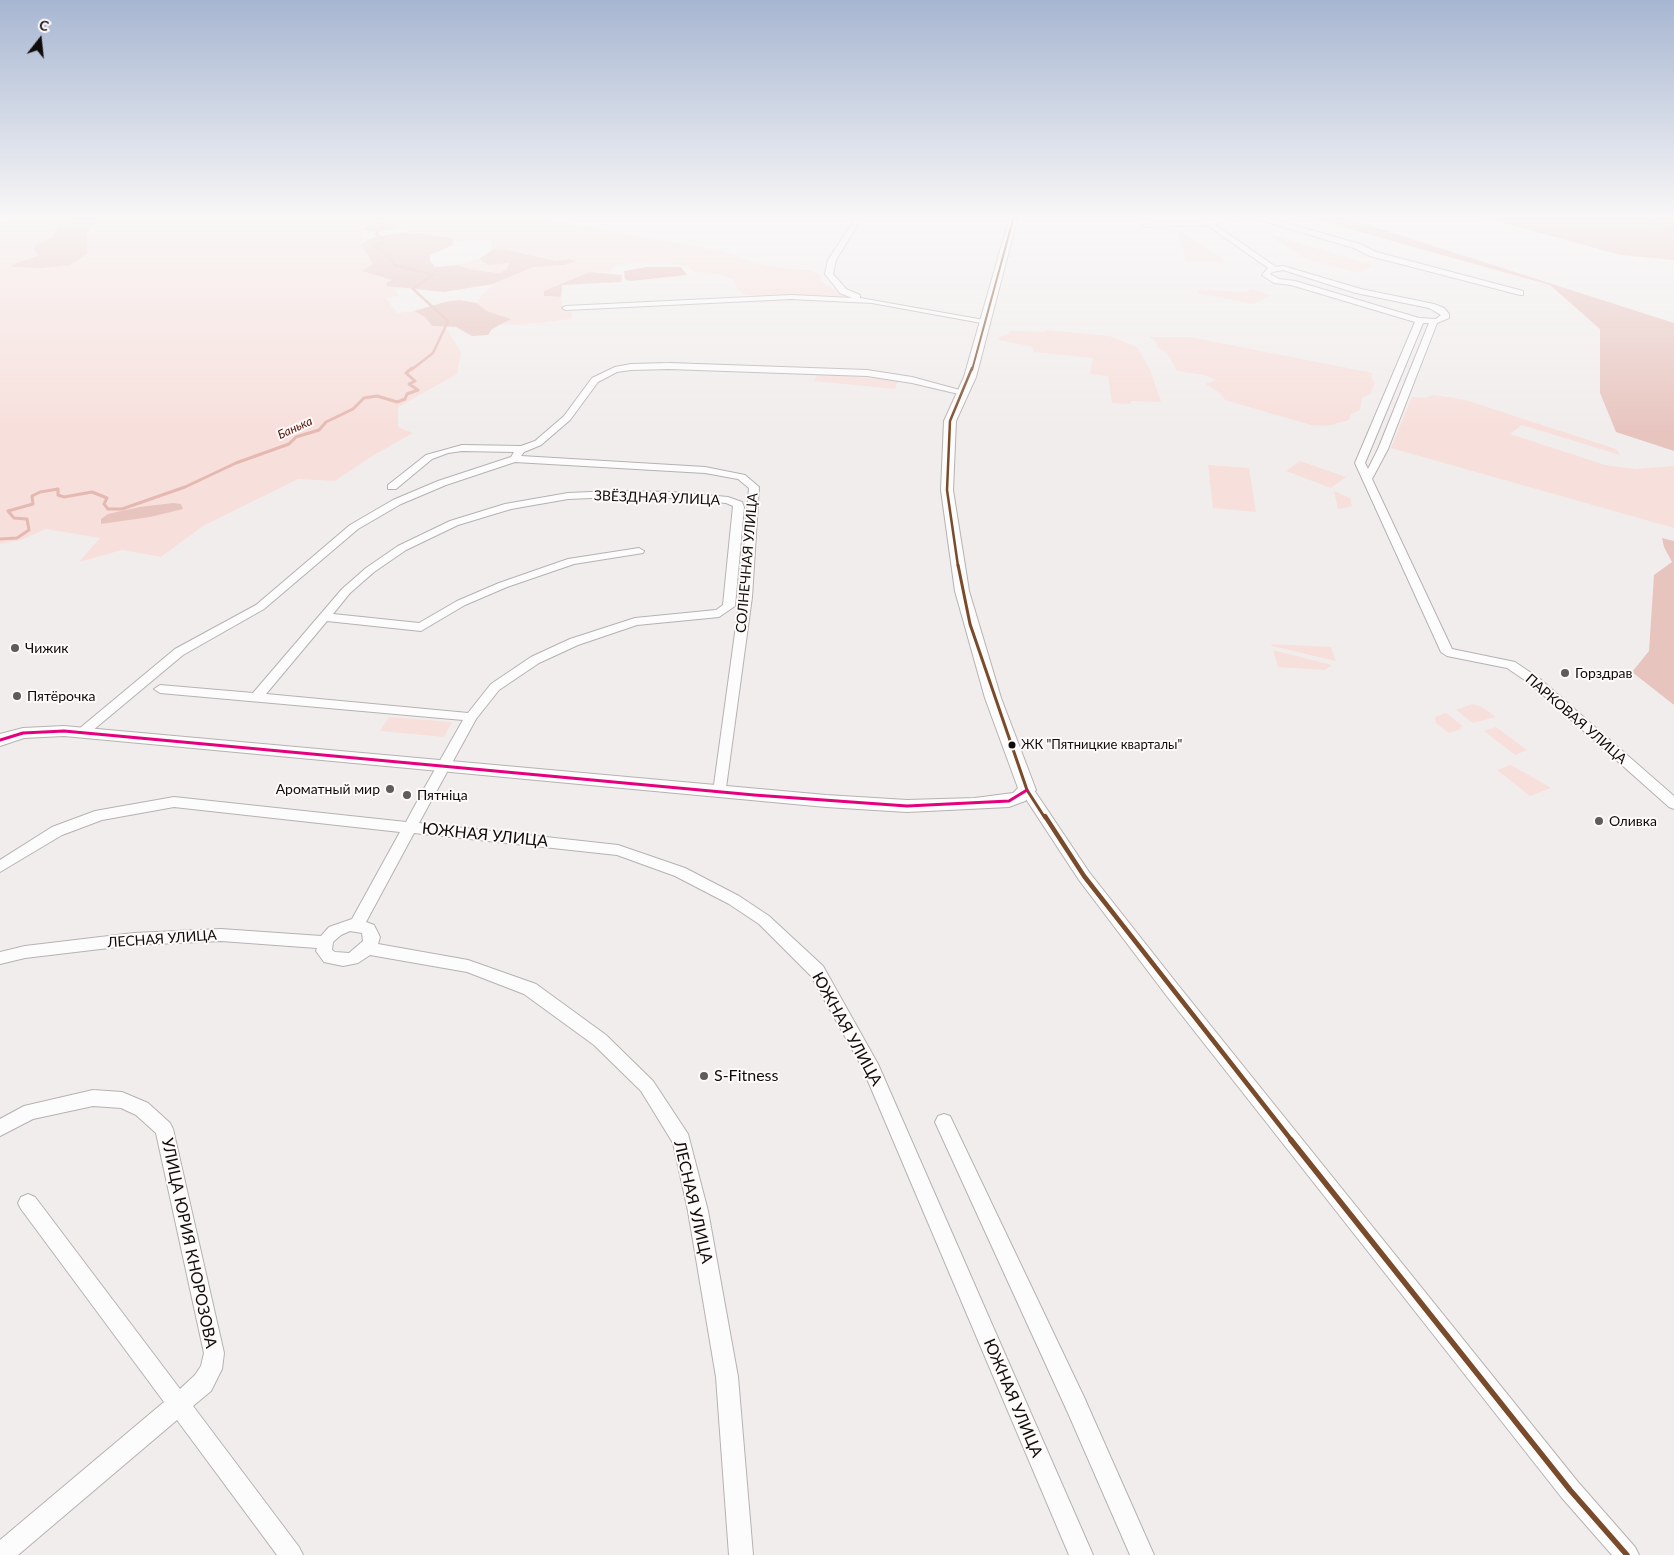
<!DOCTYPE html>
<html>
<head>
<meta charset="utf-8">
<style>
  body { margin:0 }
  #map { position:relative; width:1674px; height:1555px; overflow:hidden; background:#f2eded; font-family:Lato,sans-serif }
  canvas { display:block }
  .north { position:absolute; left:15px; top:15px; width:50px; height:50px; -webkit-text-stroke:4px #fefaf9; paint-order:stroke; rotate:16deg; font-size:14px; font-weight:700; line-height:20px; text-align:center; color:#0f0c0b }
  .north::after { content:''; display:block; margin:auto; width:18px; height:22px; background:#0f0c0b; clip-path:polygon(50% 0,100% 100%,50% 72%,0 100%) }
</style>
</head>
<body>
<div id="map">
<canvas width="1674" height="1555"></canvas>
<div class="north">С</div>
</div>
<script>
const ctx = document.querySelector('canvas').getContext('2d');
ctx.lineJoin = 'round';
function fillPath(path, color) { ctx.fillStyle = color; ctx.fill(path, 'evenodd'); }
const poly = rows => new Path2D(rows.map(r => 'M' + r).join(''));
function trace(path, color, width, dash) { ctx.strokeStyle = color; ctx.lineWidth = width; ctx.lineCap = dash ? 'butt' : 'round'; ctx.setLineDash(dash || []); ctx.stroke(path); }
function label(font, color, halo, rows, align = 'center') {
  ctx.font = font + ' Lato,sans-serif'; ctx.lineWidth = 4; ctx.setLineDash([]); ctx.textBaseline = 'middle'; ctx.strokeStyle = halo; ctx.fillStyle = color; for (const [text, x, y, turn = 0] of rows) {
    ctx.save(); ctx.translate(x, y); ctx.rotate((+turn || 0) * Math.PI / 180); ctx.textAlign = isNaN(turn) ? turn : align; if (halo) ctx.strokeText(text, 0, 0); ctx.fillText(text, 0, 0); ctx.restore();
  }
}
const green = poly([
  [13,216,530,216,726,252,755,263,788,269,809,270,818,274,821,278,820,281,850,299,745,295,737,289,734,280,717,274,695,272,687,266,671,264,636,263,617,265,609,271,590,272,544,291,544,296,561,297,563,308,572,313,571,319,518,325,500,324,510,319,487,311,477,303,480,296,502,279,533,267,564,265,569,259,556,261,504,249,492,250,491,240,452,241,451,238,398,230,398,222,368,223,362,230,361,244,373,264,363,271,393,280,402,287,394,290,400,296,386,298,397,313,414,311,425,317,432,326,446,327,461,353,457,374,398,407,398,427,413,433,369,458,335,481,298,479,203,526,161,557,122,550,79,562,100,538,46,529,21,540,0,544,0,222],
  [1178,231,1182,231,1226,262,1186,261],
  [1270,236,1272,235,1373,265,1359,273,1306,259],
  [480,258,482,262,488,265,509,263,507,269,499,273,473,270,457,265],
  [1252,289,1271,295,1254,304,1197,293,1199,290,1247,292],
  [1046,330,1110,336,1138,348,1151,372,1161,402,1131,401,1130,404,1112,403,1108,376,1090,374,1093,358,1033,352,1033,347,998,340,999,337,1009,334,1009,331,1045,332],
  [1149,337,1190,337,1373,373,1371,377,1375,383,1370,394,1362,398,1360,410,1351,414,1349,420,1327,426,1311,425,1225,400,1220,393,1205,384,1216,380,1205,375,1177,371,1167,353,1158,348,1156,342],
  [818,373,898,381,895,389,814,381],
  [1434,395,1462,399,1616,449,1620,455,1522,425,1510,434,1605,465,1635,469,1674,466,1674,528,1391,448,1412,397,1424,398],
  [1300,461,1346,477,1331,488,1286,471],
  [1208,465,1249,468,1256,512,1213,508],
  [1334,491,1350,498,1352,506,1338,509],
  [1271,644,1331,647,1336,661,1272,646],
  [1273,650,1332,665,1325,670,1278,667],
  [1472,704,1482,707,1496,717,1473,723,1456,710],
  [1446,713,1463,726,1460,727,1461,729,1449,733,1436,723,1435,717],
  [389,717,452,722,444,737,380,731],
  [1496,727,1527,750,1515,755,1484,731],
  [1510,765,1515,767,1551,788,1530,796,1497,770]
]);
const forest = poly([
  [82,216,125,216,96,221,87,234,87,253,77,261,69,265,42,268,11,267,12,265,39,255,34,250,35,245,53,237,58,225],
  [1303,216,1340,216,1674,323,1674,451,1616,432,1600,393,1600,329,1550,285],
  [1477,216,1674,216,1674,260,1621,255],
  [384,219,398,222,398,229,375,232,362,230,368,223],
  [408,232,452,238,453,245,430,255,430,261,435,267,457,265,473,270,499,273,507,269,509,263,488,265,482,262,480,258,492,250,504,249,556,261,569,259,576,261,564,265,533,267,493,284,444,292,387,286,387,283,392,280,362,271,373,264,361,244,373,237],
  [590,272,622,275,621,282,562,285,561,297,544,296,544,291],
  [459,300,477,303,487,311,511,319,492,329,488,335,472,336,456,327,432,326,425,317,414,311,445,302],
  [173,503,181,504,183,509,150,517,101,524,101,519,108,514,140,507],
  [1662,538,1674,541,1674,705,1632,672,1649,651,1654,575,1672,562,1664,547]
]);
const water = poly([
  [647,267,681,267,687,275,630,281,625,279,624,271]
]);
const streamFar1 = poly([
  [371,216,384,223,376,234,386,241,373,246,387,254,395,265,433,275,413,289,448,321,433,353,411,370],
  [1626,216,1674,230]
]);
const stream = poly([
  [0,539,17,538,29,530,27,519,14,518,8,511,33,504,32,496,40,492,58,489,58,495,64,497,92,492,107,498,104,504,108,509,122,509,185,487,236,463,289,444,296,437,319,430,326,422,353,409,364,398,377,396,397,402,405,399,407,394,418,390,409,384,415,381,406,373,412,368]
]);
const minor = poly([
  [857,216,863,216,836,260,833,274,846,289,860,295,860,298,984,320,987,320,987,324,872,303,791,299,566,310,562,308,566,306,791,295,852,298,840,293,825,274,828,260,857,216],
  [1239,216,1262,216,1360,244,1376,252,1523,291,1523,295,1520,295,1370,256,1354,248,1253,218,1214,224,1276,267,1283,266,1361,289,1434,304,1444,308,1449,314,1449,318,1437,323,1388,449,1372,479,1452,649,1515,662,1540,679,1674,796,1674,809,1669,807,1532,685,1507,668,1447,656,1441,652,1355,463,1415,322,1291,285,1274,283,1262,275,1268,268,1207,225,1145,227,1142,225,1145,223,1202,222,1205,219,1209,221,1239,216],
  [1283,270,1356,293,1429,308,1441,315,1436,319,1419,318,1295,281,1279,279,1270,274,1272,272,1283,270],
  [1423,323,1429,323,1378,449,1368,469,1365,463,1423,323],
  [669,363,867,370,912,377,967,392,963,395,912,383,867,376,669,369,631,370,617,372,598,382,570,420,541,445,524,452,521,456,705,467,745,475,759,487,752,597,725,795,715,795,713,792,740,597,749,488,738,479,705,473,515,462,446,485,401,504,358,529,264,609,183,655,86,736,76,736,74,733,175,649,256,605,350,525,393,500,438,481,511,457,514,452,462,451,448,453,432,459,396,489,388,489,388,485,426,455,462,445,521,446,535,441,564,416,592,378,615,367,631,364,669,363],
  [614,491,672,492,728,497,742,502,744,507,735,606,719,617,637,625,578,645,539,663,499,690,476,719,435,794,429,798,431,801,419,823,618,845,685,868,739,896,769,916,823,966,878,1064,1093,1555,1069,1555,862,1067,811,976,759,924,729,904,675,876,617,855,414,833,366,922,374,925,380,937,378,944,468,960,536,984,606,1035,653,1081,688,1134,708,1211,738,1377,753,1555,729,1555,716,1377,688,1211,673,1143,641,1091,594,1045,524,994,467,972,370,955,358,963,343,966,324,962,316,951,317,948,221,941,134,945,25,958,0,964,0,952,25,946,134,933,221,929,321,936,329,927,352,919,400,832,174,807,102,820,62,835,0,872,0,860,52,827,95,811,174,797,406,822,419,798,423,797,421,794,463,720,160,693,154,689,160,685,253,693,342,589,366,568,398,546,450,521,505,504,568,493,614,491],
  [614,497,672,498,726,503,733,506,723,605,716,610,635,618,570,639,531,657,491,684,468,713,266,694,327,621,421,631,465,605,507,587,574,564,643,553,644,551,639,548,568,559,499,583,457,601,419,623,333,614,350,593,374,572,406,550,458,525,511,509,568,499,614,497],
  [350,931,362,933,363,941,349,953,335,952,332,950,333,942,341,935,350,931],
  [1027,785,1032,787,1089,872,1178,985,1578,1482,1635,1547,1639,1555,1612,1555,1562,1498,1166,995,1079,880,1020,790,1027,785],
  [93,1090,122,1092,148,1103,170,1123,173,1129,224,1353,222,1369,211,1391,193,1406,299,1547,303,1555,277,1555,177,1420,18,1555,0,1555,0,1540,164,1402,21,1209,18,1203,21,1197,28,1194,35,1197,180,1389,195,1375,201,1366,204,1353,156,1133,136,1115,121,1108,93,1106,33,1119,0,1136,0,1119,24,1106,93,1090],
  [944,1114,950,1116,1084,1397,1154,1555,1130,1555,1068,1413,935,1122,938,1116,944,1114]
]);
const tertiary = poly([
  [1010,216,1018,216,976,377,956,421,953,490,969,591,1001,698,1036,790,1025,801,1009,807,907,812,826,807,64,736,24,738,0,746,0,734,23,728,64,726,826,795,907,800,975,798,1013,793,1018,788,985,698,955,591,941,490,944,421,964,377,1010,216]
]);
const bus1Far4 = poly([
  [972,370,1014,216]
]);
const bus1Far3 = poly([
  [958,566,947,490,950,421,972,368]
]);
const bus1Far2 = poly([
  [958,565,970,624,1027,790,1045,818]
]);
const bus1Far1 = poly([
  [1045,816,1084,876,1292,1141]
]);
const bus1 = poly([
  [1291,1140,1570,1490,1627,1555]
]);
const bus2 = poly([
  [0,740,23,733,64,731,754,795,907,806,1009,801,1027,790]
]);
const markers = [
  [15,648,5,"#5e5b5a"],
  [1565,673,5,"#5e5b5a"],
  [17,696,5,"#5e5b5a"],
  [1012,745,4.5,"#0f0c0b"],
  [390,789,5,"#5e5b5a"],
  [407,795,5,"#5e5b5a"],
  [1599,821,5,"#5e5b5a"],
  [704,1076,5,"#5e5b5a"]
];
const farWaternames = [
  ["Банька",295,428,-25]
];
const busNames = [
  ["ЖК \"Пятницкие кварталы\"",1021,745]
];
const streetNames = [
  ["ЗВЁЗДНАЯ УЛИЦА",657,498,2],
  ["СОЛНЕЧНАЯ УЛИЦА",747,563,-85],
  ["ПАРКОВАЯ УЛИЦА",1576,719,41],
  ["ЛЕСНАЯ УЛИЦА",162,939,-4]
];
const poiNames = [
  ["Чижик",25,648],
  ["Горздрав",1575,673],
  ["Пятёрочка",27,696],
  ["Ароматный мир",380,789,"right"],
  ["Пятнiца",417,795],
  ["Оливка",1609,821]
];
const nearStreetnames = [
  ["ЮЖНАЯ УЛИЦА",485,835,6],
  ["ЮЖНАЯ УЛИЦА",847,1029,61],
  ["ЛЕСНАЯ УЛИЦА",693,1202,77],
  ["УЛИЦА ЮРИЯ КНОРОЗОВА",189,1243,78],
  ["ЮЖНАЯ УЛИЦА",1013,1398,67]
];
const nearPoinames = [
  ["S-Fitness",714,1076]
];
fillPath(green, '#f7dfdb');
fillPath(forest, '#e8c4be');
fillPath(water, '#e5b9b2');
trace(streamFar1, '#e5b9b2', 2.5);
trace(stream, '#e5b9b2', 3);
trace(minor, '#b6b2b2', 2);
trace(tertiary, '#b6b2b2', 2);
fillPath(minor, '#fdfcfc');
fillPath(tertiary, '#fdfcfc');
trace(bus1Far4, '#7a4b2a', 2);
trace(bus1Far3, '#7a4b2a', 2.5);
trace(bus1Far2, '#7a4b2a', 3);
trace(bus1Far1, '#7a4b2a', 4.5);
trace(bus1, '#7a4b2a', 5.5);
trace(bus2, '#e5007d', 3);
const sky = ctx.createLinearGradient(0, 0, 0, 434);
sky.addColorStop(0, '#a7b6d2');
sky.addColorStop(0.5, '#f9f7f7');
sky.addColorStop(1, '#f9f7f700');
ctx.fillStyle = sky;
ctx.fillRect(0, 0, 1674, 434);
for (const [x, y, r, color] of markers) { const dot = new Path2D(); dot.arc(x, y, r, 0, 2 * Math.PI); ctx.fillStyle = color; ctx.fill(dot); trace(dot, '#fefaf9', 2); }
label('italic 12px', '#560e07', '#fefaf9', farWaternames);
label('13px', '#0f0c0b', '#fefaf9', busNames, 'left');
label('14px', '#0f0c0b', '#fefaf9', streetNames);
label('14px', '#0f0c0b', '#fefaf9', poiNames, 'left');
label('16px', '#0f0c0b', '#fefaf9', nearStreetnames);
label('16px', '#0f0c0b', '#fefaf9', nearPoinames, 'left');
</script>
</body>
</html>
